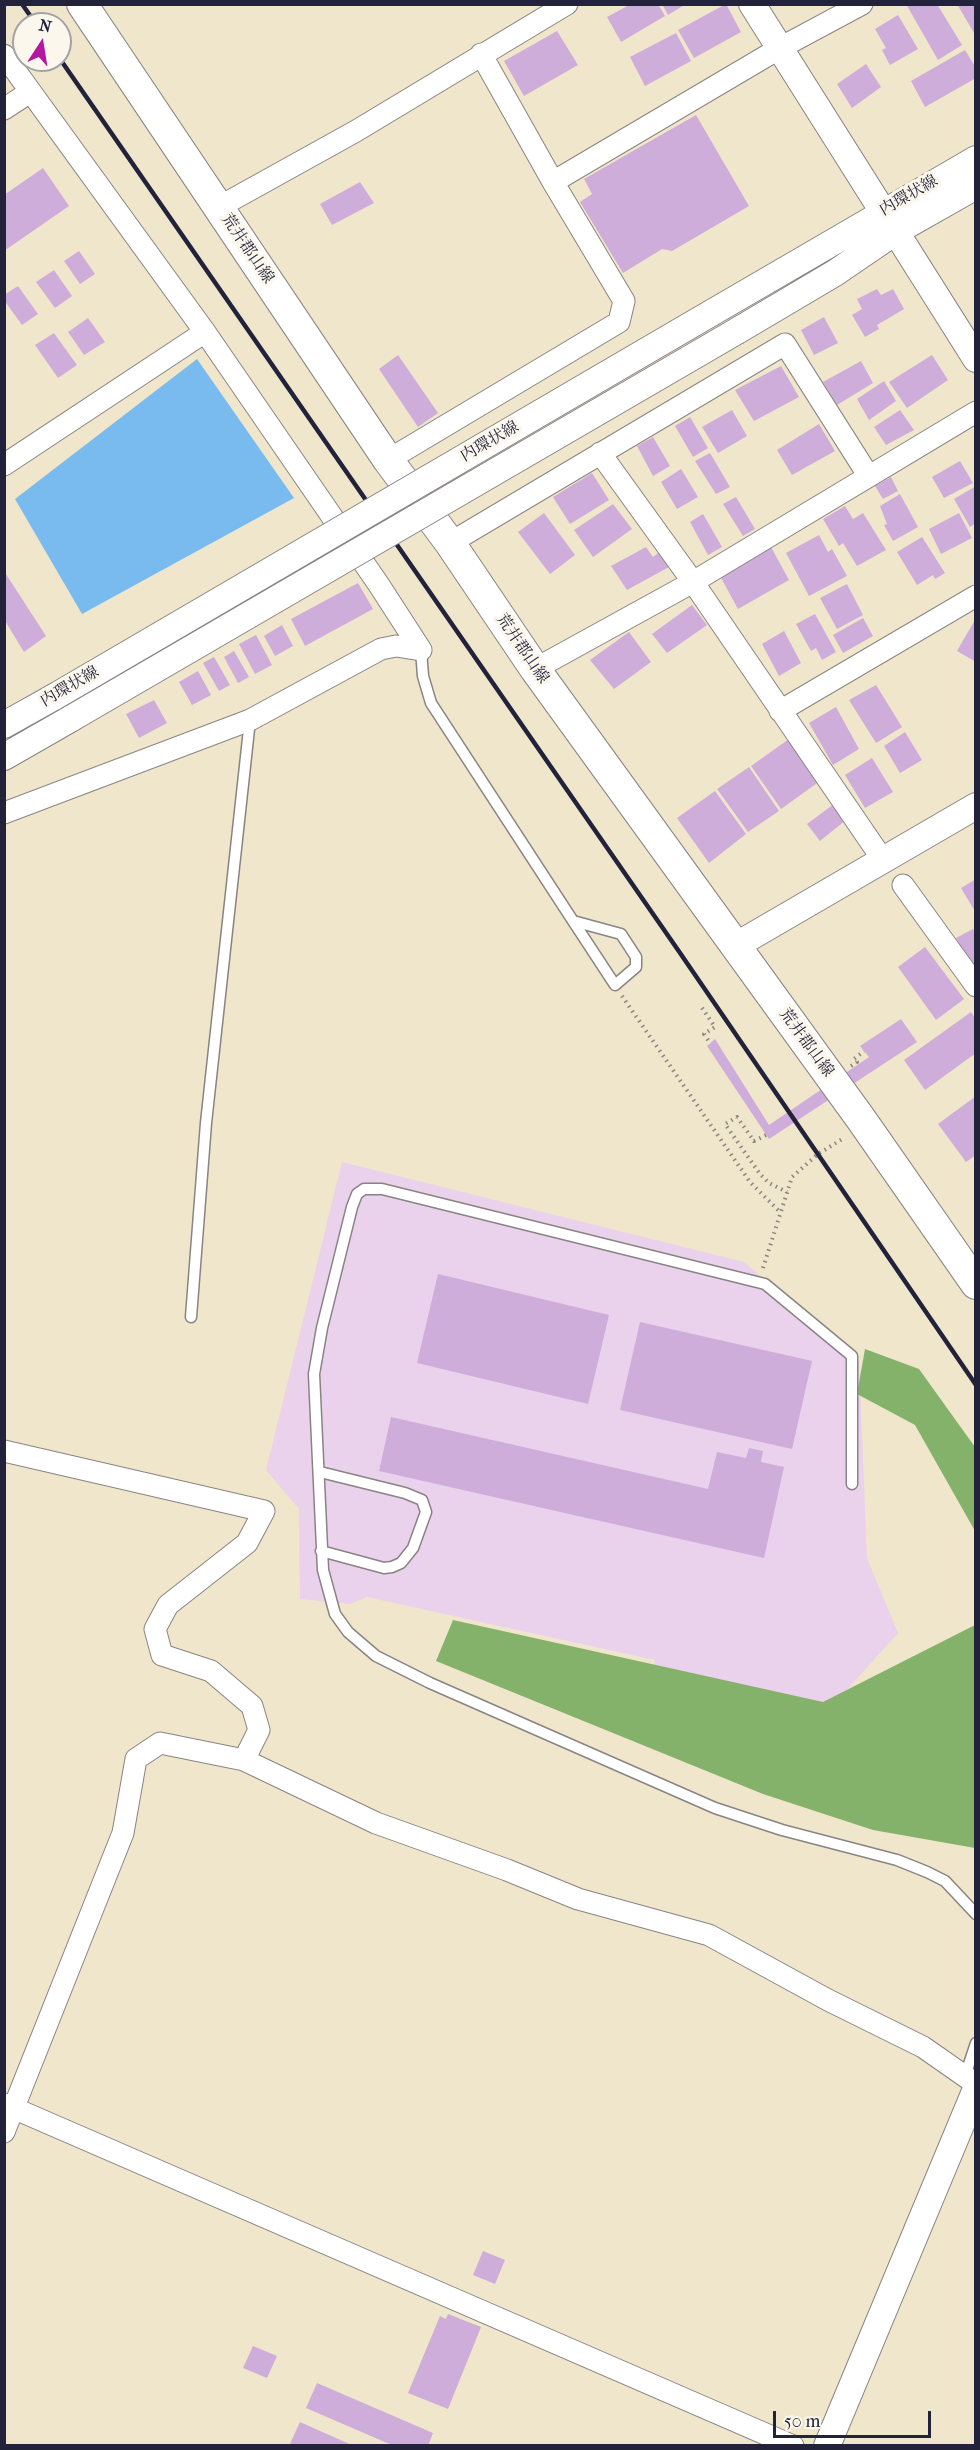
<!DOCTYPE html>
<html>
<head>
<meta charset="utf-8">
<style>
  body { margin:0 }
  #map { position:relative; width:980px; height:2450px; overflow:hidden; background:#f0e6cb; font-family:"IM FELL French Canon",serif }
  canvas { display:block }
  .frame { position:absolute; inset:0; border:6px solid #22223b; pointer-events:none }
  .north { position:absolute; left:12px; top:12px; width:60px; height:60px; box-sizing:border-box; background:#fbf7ec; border:2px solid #a4a2a5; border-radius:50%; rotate:12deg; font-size:16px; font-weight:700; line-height:24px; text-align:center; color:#22223b }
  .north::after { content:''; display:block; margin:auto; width:21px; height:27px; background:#b5179e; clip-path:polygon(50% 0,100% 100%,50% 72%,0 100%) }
  .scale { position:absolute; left:773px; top:2411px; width:158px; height:27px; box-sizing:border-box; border:3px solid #22223b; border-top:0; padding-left:8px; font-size:18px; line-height:21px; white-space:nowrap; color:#22223b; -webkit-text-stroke:4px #fbf7ec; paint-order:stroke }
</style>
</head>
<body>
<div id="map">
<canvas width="980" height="2450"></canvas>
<div class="frame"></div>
<div class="north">N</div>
<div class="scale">50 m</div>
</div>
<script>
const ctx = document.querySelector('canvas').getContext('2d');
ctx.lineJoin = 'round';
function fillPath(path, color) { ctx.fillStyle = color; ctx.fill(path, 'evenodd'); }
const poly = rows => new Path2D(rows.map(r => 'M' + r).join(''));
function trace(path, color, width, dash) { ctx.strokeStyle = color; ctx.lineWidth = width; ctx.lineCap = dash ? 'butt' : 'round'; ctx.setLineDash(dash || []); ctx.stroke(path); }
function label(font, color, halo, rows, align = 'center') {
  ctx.font = font + ' "IM FELL French Canon","Noto Serif JP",serif'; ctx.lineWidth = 6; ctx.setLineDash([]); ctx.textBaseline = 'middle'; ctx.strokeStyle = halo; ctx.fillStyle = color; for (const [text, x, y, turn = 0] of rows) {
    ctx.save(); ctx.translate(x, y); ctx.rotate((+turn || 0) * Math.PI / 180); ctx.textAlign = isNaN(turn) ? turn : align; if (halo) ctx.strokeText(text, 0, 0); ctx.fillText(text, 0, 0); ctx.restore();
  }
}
const built = poly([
  [342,1162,744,1262,859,1361,867,1558,898,1633,827,1712,653,1674,655,1660,367,1597,350,1604,300,1599,299,1509,266,1470]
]);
const forest = poly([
  [865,1349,919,1369,975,1447,975,1531,915,1425,857,1394],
  [453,1620,823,1702,975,1625,975,1848,873,1830,763,1794,436,1661]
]);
const water = poly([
  [197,359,294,498,82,614,15,499]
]);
const building = poly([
  [631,4,658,4,665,16,621,42,607,17],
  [662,4,686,4,668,15],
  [726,4,741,32,694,58,678,30],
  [906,4,937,4,962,45,938,60],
  [957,4,976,4,976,32,974,33],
  [898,15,918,49,890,65,882,50,886,48,875,29],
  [557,31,578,65,524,96,504,61],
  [676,33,691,61,645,86,630,57],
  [965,50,976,68,976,78,925,107,911,81],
  [866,64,881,87,852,108,837,84],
  [696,115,749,206,672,251,662,249,623,273,580,202,592,194,584,179],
  [43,168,69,206,4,251,4,195],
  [360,182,374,203,332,225,320,204],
  [79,251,95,274,80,284,64,261],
  [54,270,72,296,55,308,36,282],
  [18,286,38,314,22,325,4,300,4,295],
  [877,289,881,295,893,289,904,309,877,325,879,329,865,337,852,315,862,309,857,299],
  [824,317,838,343,814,355,801,330],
  [88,318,105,342,84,355,68,332],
  [54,333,77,365,58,378,35,345],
  [398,355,438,413,418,427,379,369],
  [932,355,948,380,907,408,889,382],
  [861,361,873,383,837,405,823,382],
  [781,366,799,397,754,421,735,390],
  [884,381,896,401,869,420,857,399],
  [732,410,747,436,718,453,702,427],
  [900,410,914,430,886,445,874,427],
  [690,417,708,448,693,457,675,426],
  [819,424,835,451,792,475,777,450],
  [653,437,670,466,653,476,637,446],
  [710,453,730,487,716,494,695,461],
  [960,461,973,483,944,498,932,477],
  [681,469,698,497,677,509,661,482],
  [592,473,609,500,570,524,553,497],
  [891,477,898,491,883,499,875,486],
  [976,486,976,523,970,527,954,499],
  [900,494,918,527,893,541,884,525,887,524,880,506],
  [736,497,755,529,743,536,723,504],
  [613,504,632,529,593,557,574,530],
  [845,506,853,519,863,513,886,550,857,566,843,543,839,546,823,519],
  [544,513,575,555,550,574,518,532],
  [959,513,972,538,941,554,929,529],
  [703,514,722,547,708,555,690,522],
  [819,535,828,552,832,549,847,576,809,596,786,553],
  [922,537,945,573,935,579,933,575,917,585,897,552],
  [646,547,653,557,659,552,669,567,627,590,611,566],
  [771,547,789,580,738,609,720,576],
  [4,571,46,636,24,652,4,619],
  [358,583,373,609,305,646,291,619],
  [847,584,863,615,837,629,820,598],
  [692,605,707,625,667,653,652,634],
  [815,614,836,652,822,660,816,648,811,651,796,624],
  [863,618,873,636,843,653,833,635],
  [976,618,976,662,957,651],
  [282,625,293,646,275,656,264,636],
  [784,631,801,663,779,676,762,644],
  [629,632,651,662,614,689,590,660],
  [256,635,272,665,255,674,239,644],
  [234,651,249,677,238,683,224,657],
  [214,657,230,685,219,691,203,663],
  [198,671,211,695,192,705,179,682],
  [876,685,902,727,876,743,849,700],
  [154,700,167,723,139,738,126,714],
  [836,707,859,749,833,765,809,723],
  [905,732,922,760,900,773,884,746],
  [789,739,820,781,781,809,751,766],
  [872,758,893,792,865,808,845,775],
  [749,767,779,811,748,832,717,789],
  [715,791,746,834,709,863,677,818],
  [834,804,846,820,820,841,807,824],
  [976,879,976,913,961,888],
  [973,929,976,933,976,962,971,965,956,938],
  [925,947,964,999,936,1020,898,967],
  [971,1012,976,1019,976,1053,925,1090,904,1060],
  [901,1019,917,1042,769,1139,707,1046,715,1039,769,1125,869,1057,860,1046],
  [976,1096,976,1155,966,1162,938,1124],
  [438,1274,609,1315,588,1404,417,1363],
  [640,1322,812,1361,792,1449,620,1410],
  [391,1417,708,1489,717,1452,746,1458,749,1448,763,1451,761,1462,784,1467,764,1558,379,1471],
  [483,2251,505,2260,495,2284,473,2275],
  [448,2314,481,2327,448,2409,408,2393,440,2316,446,2319],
  [253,2346,277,2356,267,2378,243,2368],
  [317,2383,433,2433,428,2446,394,2446,306,2408],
  [300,2422,354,2446,289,2446]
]);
const path = poly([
  [622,996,750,1182,781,1213],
  [702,1008,715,1027,704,1034,710,1043],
  [851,1066,857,1062,854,1059,864,1051],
  [766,1135,754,1141,737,1117,725,1124,760,1174,769,1183,787,1192],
  [763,1268,792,1177,818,1154,844,1138]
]);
const service = poly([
  [421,650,423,676,431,703,573,921,615,985,636,967,636,957,621,934,573,921],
  [191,1317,206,1123,250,720],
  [320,1472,405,1493,422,1500,426,1512,413,1548,401,1563,392,1567,384,1568,321,1551],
  [852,1484,852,1356,765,1284,382,1189,364,1189,357,1194,352,1207,322,1328,314,1374,323,1570,335,1614,348,1632,376,1656,430,1683,715,1808,782,1830,897,1860,927,1872,945,1881,976,1914],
  [965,2076,976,2043]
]);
const minor = poly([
  [4,55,205,332,4,465],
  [4,109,30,92],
  [553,182,780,48,862,4],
  [219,207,356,131,567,4],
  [205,332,379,585,421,650],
  [600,453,693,582,883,860],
  [388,460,619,322,624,301,553,182,481,54],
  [450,543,785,344,868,475],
  [535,669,693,582,976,412],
  [780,711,976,596],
  [4,813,250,720,381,649,396,646,421,650],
  [903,885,976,986],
  [4,1451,264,1511,247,1543,168,1605,155,1629,162,1655,211,1671,252,1706,259,1730,244,1760],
  [4,2104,793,2446],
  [4,2132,123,1833,136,1759,160,1743,244,1760,376,1823,507,1870,578,1899,709,1935,828,2000,923,2047,976,2084]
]);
const tertiary = poly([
  [752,4,976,359],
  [713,312,976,159],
  [737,331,835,273,895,232,976,186],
  [4,725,54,697],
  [4,757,72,718],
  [735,946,976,806],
  [827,2446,976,2089]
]);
const secondary = poly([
  [82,4,388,460,450,543,535,669,861,1119,976,1284]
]);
const rail = poly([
  [22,4,36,24],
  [60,59,678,950,976,1385]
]);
const tertiaryBridge = poly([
  [54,697,713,312],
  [72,718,737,331]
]);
const streetNames = [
  ["内環状線",909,196,-30],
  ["荒井郡山線",247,249,56],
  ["内環状線",490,442,-30],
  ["荒井郡山線",522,649,56],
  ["内環状線",70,687,-30],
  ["荒井郡山線",806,1043,54]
];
fillPath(built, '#ead1ec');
fillPath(forest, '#84b26b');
fillPath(water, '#79bbee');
fillPath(building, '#cfadda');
trace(service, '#898483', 13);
trace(minor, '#898483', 23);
trace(tertiary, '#898483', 28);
trace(secondary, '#898483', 32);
trace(path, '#898483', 4, [1.5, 4.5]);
trace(service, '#fff', 10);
trace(minor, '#fff', 21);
trace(tertiary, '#fff', 26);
trace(secondary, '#fff', 30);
trace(rail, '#22223b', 4.5);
trace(tertiaryBridge, '#898483', 28, []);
trace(tertiaryBridge, '#fff', 26);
label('16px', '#22223b', '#fbf7ec', streetNames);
</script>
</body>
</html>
